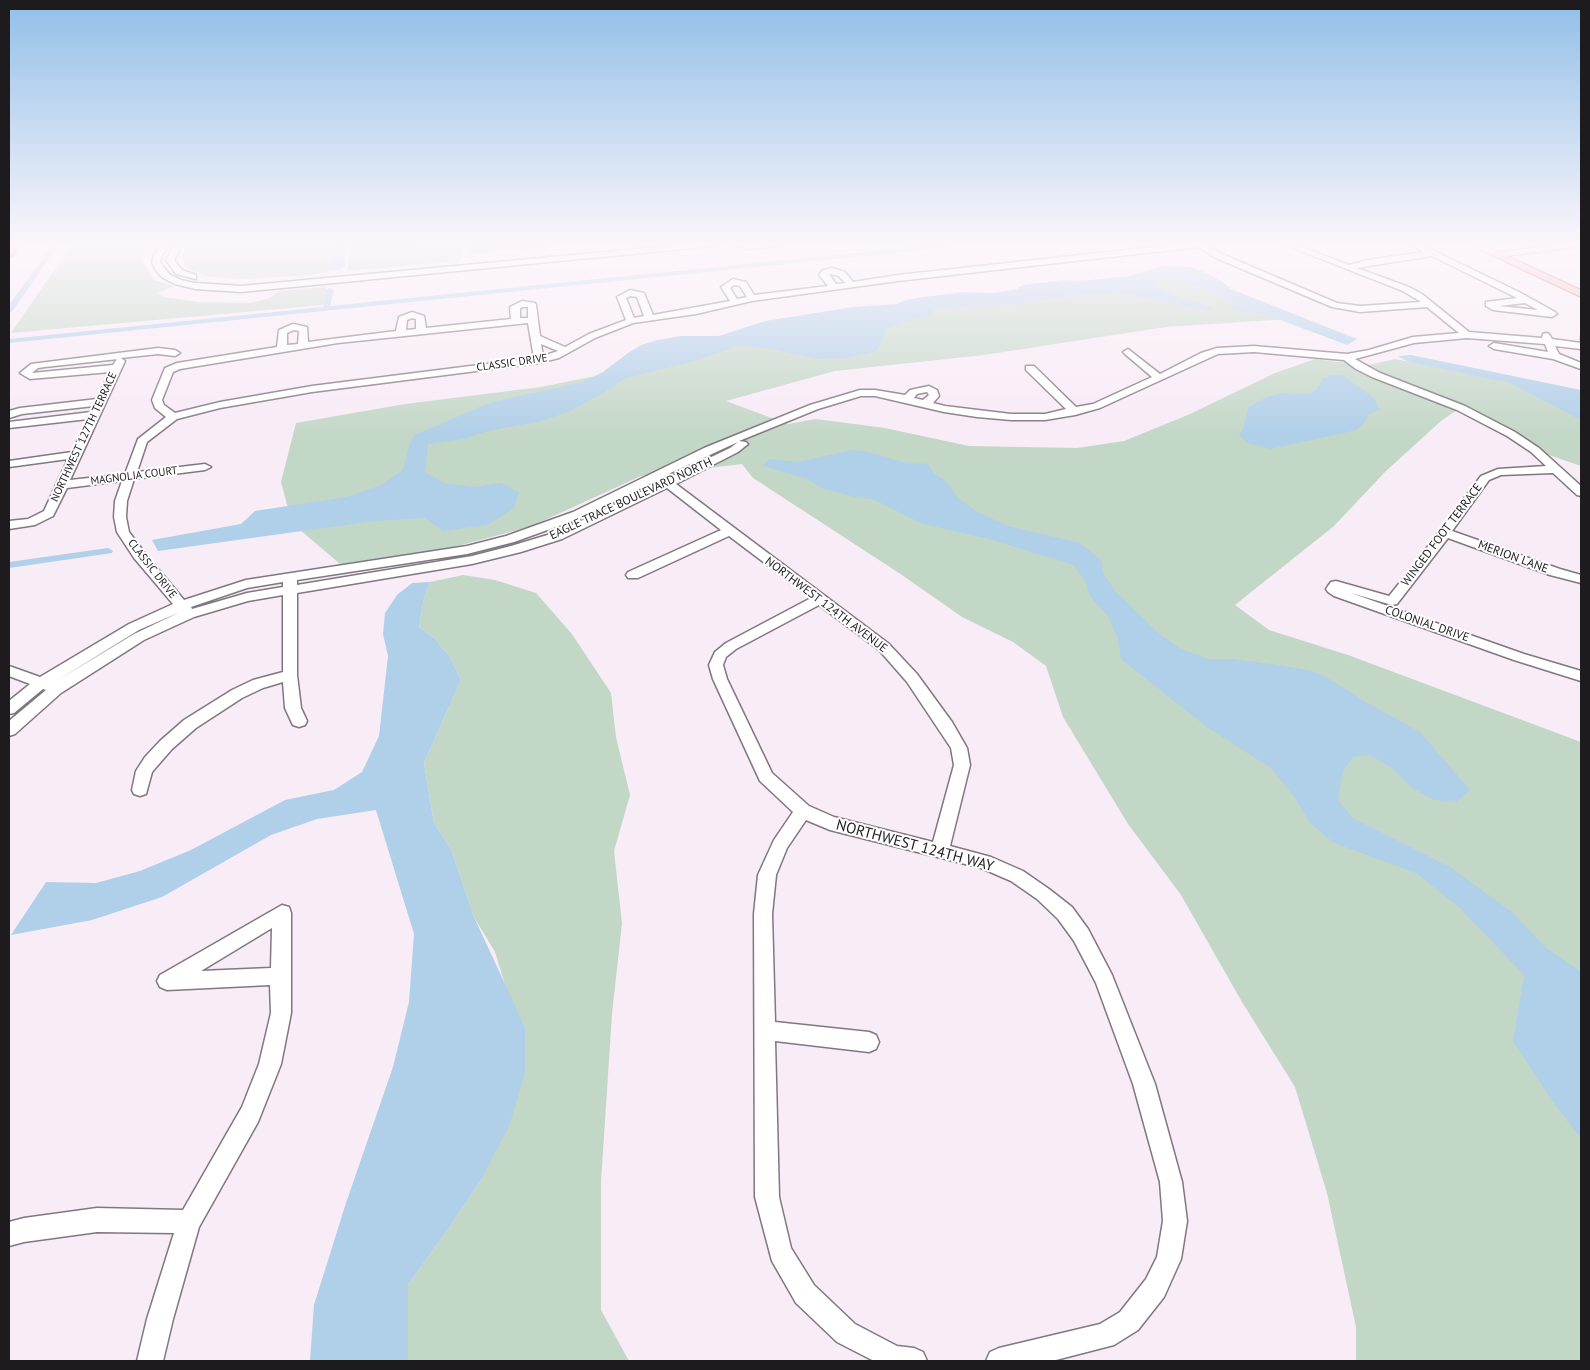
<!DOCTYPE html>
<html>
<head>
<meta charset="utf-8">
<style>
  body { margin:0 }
  #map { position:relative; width:1590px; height:1370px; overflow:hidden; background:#f8ecf7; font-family:"PT Sans",sans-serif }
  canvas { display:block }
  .frame { position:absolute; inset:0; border:10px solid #1e1b1e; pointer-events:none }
</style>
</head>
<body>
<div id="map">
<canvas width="1590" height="1370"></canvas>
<div class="frame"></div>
</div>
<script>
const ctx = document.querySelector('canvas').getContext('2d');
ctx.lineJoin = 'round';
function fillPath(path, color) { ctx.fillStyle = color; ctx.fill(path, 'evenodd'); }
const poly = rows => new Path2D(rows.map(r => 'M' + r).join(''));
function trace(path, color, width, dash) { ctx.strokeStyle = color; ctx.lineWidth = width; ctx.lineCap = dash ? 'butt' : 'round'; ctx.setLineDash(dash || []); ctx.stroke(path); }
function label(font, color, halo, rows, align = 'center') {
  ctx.font = font + ' "PT Sans",sans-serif'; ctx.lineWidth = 4; ctx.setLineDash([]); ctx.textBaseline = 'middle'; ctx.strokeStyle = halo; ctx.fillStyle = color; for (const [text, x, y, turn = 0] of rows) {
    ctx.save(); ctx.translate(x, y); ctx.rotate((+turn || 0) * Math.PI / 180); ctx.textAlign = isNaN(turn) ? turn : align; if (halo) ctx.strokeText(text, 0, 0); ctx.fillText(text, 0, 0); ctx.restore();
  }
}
const green = poly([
  [72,244,154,244,142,261,154,280,174,286,158,293,164,297,200,302,250,303,270,298,278,291,327,287,323,305,11,333],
  [189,244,333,244,330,270,326,272,311,275,247,279,211,277,188,269,184,264,182,253],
  [462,244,461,261,347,271,350,248,358,245],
  [1186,275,1289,319,1166,327,984,355,835,371,726,401,788,424,816,419,885,428,969,446,1077,448,1124,441,1190,414,1275,373,1315,359,1348,363,1360,367,1395,359,1509,382,1581,419,1581,466,1540,452,1460,408,1441,421,1386,471,1334,526,1235,605,1269,630,1348,655,1581,742,1581,1361,1356,1361,1356,1327,1327,1193,1295,1087,1242,1002,1181,895,1128,824,1063,717,1046,666,1013,642,962,617,899,573,753,478,742,464,641,476,532,526,436,552,340,564,292,523,281,482,296,423,405,404,541,387,615,372,803,320],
  [463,575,495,580,536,593,572,634,611,693,616,737,630,795,614,851,622,923,612,1014,601,1182,601,1310,629,1361,408,1361,408,1285,451,1225,481,1180,525,1027,507,991,495,952,474,917,451,849,434,823,424,763,461,680,450,657,434,638,419,627,424,598,430,582]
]);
const water = poly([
  [333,244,349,244,346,246,345,266,340,270,330,270],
  [472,244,563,244,541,249,502,250,476,254,467,252,466,249],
  [1164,265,1191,267,1204,272,1223,282,1231,289,1357,339,1347,345,1262,313,1230,310,1233,305,1229,300,1180,279,1158,280,1156,285,1166,293,1186,300,1213,307,1210,311,1121,293,1069,296,1019,304,936,308,929,315,886,328,882,342,875,352,845,358,817,359,767,348,738,346,695,361,626,378,600,395,566,413,537,422,488,431,464,439,428,444,425,472,444,483,474,487,501,483,519,492,514,508,487,525,443,531,425,518,374,521,158,551,152,540,241,524,255,511,347,497,381,485,403,470,410,443,415,435,482,406,501,400,583,382,603,372,628,353,641,345,658,340,681,336,719,336,765,321,853,307,897,304,906,300,924,297,964,292,993,293,1017,289,1022,285,1065,280,1081,281,1130,276],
  [1411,355,1581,390,1581,420,1510,383,1409,362,1397,356],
  [1332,375,1343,375,1375,399,1380,410,1369,414,1365,422,1357,430,1270,449,1247,443,1239,434,1244,427,1248,408,1257,402,1269,396,1284,393,1309,394,1317,389,1323,378],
  [852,450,868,452,902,462,928,464,934,473,947,482,958,498,974,510,1008,526,1080,543,1101,560,1104,575,1115,591,1157,632,1179,648,1208,659,1232,659,1271,664,1303,669,1323,675,1366,702,1420,732,1470,790,1456,802,1434,800,1412,788,1392,768,1370,755,1353,757,1343,771,1338,800,1353,818,1450,867,1512,912,1545,947,1581,972,1581,1139,1551,1099,1513,1041,1524,975,1460,908,1416,873,1334,843,1311,824,1295,798,1271,768,1207,727,1121,659,1118,639,1108,616,1090,596,1085,581,1074,565,989,539,923,524,873,499,855,497,822,488,807,479,763,466,769,459,798,462],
  [430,582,424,598,419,627,434,638,450,657,461,680,424,763,434,823,451,849,474,917,525,1027,525,1072,510,1124,481,1180,451,1225,408,1285,408,1361,310,1361,314,1305,346,1203,393,1067,409,1002,414,934,376,810,317,819,271,835,162,897,92,920,11,935,46,882,96,883,140,871,191,850,285,800,334,790,362,772,379,736,388,656,383,634,385,613,397,595,412,583]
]);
const canal = poly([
  [53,244,59,244,12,312,9,312,9,305,53,244],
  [944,244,965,244,962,246,9,343,9,339,323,307,326,290,330,288,334,290,330,306,944,244],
  [108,548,113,551,112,553,9,568,9,562,108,548]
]);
const minorTunnel = poly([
  [1579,340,1581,340]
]);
const minor = poly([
  [163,244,171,244,162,255,160,262,169,274,181,280,195,283,241,286,690,244,718,244,714,246,241,292,195,289,175,284,163,278,156,271,152,262,154,255,163,244],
  [175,244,183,244,174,260,182,270,196,275,196,279,176,274,166,260,175,244],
  [731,244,749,245,783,244,779,246,749,249,731,244],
  [1181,244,1206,244,1222,254,1337,303,1360,306,1421,302,1403,291,1283,244,1294,244,1349,265,1367,260,1424,252,1410,244,1420,244,1519,292,1555,312,1557,314,1552,317,1493,310,1486,306,1486,302,1517,298,1432,256,1357,268,1409,287,1422,294,1469,332,1542,338,1543,334,1546,333,1549,334,1552,339,1581,343,1581,349,1555,346,1559,354,1581,363,1581,369,1553,359,1494,349,1489,346,1494,343,1548,352,1545,344,1467,338,1414,343,1355,359,1380,373,1465,406,1515,432,1539,448,1581,486,1581,496,1577,495,1553,473,1501,475,1489,480,1452,531,1560,569,1581,575,1581,583,1550,575,1448,538,1397,604,1392,605,1351,593,1524,654,1581,671,1581,681,1514,660,1334,596,1328,592,1326,589,1328,586,1331,582,1336,581,1389,596,1414,565,1481,476,1498,469,1546,466,1531,452,1507,436,1457,410,1372,377,1356,369,1344,360,1254,352,1218,354,1100,408,1075,415,1045,420,1011,420,977,417,944,412,875,396,861,396,818,409,739,441,746,442,748,444,738,452,676,484,889,644,917,674,952,722,967,748,970,765,950,846,991,857,1023,871,1049,889,1072,907,1088,929,1112,975,1155,1084,1182,1182,1187,1221,1181,1259,1164,1297,1138,1330,1114,1345,1052,1361,986,1361,990,1352,999,1348,1100,1324,1120,1312,1146,1279,1157,1257,1163,1221,1160,1182,1133,1084,1096,983,1074,941,1058,919,1037,899,1011,881,981,868,830,830,806,820,787,848,776,875,772,914,775,1022,869,1032,876,1035,879,1042,876,1049,869,1052,775,1041,779,1197,791,1248,814,1285,855,1324,897,1346,914,1348,923,1352,927,1361,874,1361,837,1342,796,1303,772,1261,755,1197,754,914,758,875,774,840,793,812,760,781,713,679,709,665,715,652,726,643,811,598,729,536,638,578,628,578,626,575,628,572,721,530,667,488,562,539,521,552,472,564,297,593,297,675,301,708,307,721,305,725,299,727,293,725,291,721,285,708,283,682,263,688,242,698,196,728,172,749,152,772,146,794,140,796,134,794,132,790,136,771,145,757,160,741,184,720,232,690,253,680,283,672,283,595,248,601,194,617,144,640,61,693,15,734,9,736,9,721,46,690,43,689,14,713,9,714,9,701,30,684,9,676,9,666,40,677,129,624,173,604,134,558,117,532,114,517,115,501,122,481,67,488,53,516,35,525,9,529,9,521,28,519,44,511,68,459,9,467,9,461,72,452,88,419,9,428,9,422,91,412,94,406,22,414,9,418,9,411,20,408,97,399,110,372,30,379,20,373,31,364,158,348,175,350,180,353,175,356,158,354,121,358,125,361,70,480,125,474,138,439,166,417,155,408,152,400,165,368,177,363,277,347,279,330,293,324,307,327,308,342,396,331,399,317,412,312,424,316,426,328,511,319,510,307,522,301,535,303,536,305,540,336,565,347,589,334,626,320,617,297,630,290,644,293,653,315,730,301,721,287,733,279,746,282,754,295,828,286,819,275,823,270,832,268,845,272,853,282,898,275,1181,244],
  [1199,247,1216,258,1332,307,1360,312,1427,307,1459,333,1413,337,1369,350,1347,354,1254,346,1217,348,1201,353,1160,374,1128,349,1123,352,1125,354,1152,377,1093,404,1076,407,1034,366,1026,366,1026,370,1066,409,1045,414,1011,414,945,406,933,403,939,396,937,390,929,386,910,390,905,395,875,390,860,390,810,405,704,448,573,512,506,536,467,546,246,580,184,600,144,552,129,532,126,517,127,501,134,479,205,470,211,467,205,464,137,472,147,442,177,419,220,408,312,392,539,363,559,358,595,338,633,323,696,314,752,301,898,281,1199,247],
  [829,274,839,276,845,283,836,284,829,274],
  [734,285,740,286,747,297,737,299,730,288,734,285],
  [631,296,637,297,644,316,634,318,626,298,631,296],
  [1525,303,1538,310,1499,306,1525,303],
  [523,307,528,307,528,318,520,318,520,308,523,307],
  [412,318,416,319,416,329,406,330,407,320,412,318],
  [528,323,534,358,312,386,220,402,175,413,164,405,162,400,173,372,180,369,338,343,528,323],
  [294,330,299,331,298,344,287,345,287,333,294,330],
  [541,344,558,351,543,356,541,344],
  [117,359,113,365,32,373,38,368,45,367,118,359,117,359],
  [927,392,929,395,923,400,914,398,917,394,927,392],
  [738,442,730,448,668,478,664,476,738,442],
  [657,480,659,483,583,520,554,533,511,546,472,556,297,585,297,580,467,554,514,542,581,518,657,480],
  [283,582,283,587,247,593,192,609,191,607,247,588,283,582],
  [819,605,879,650,907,682,951,748,954,765,933,842,834,817,809,806,772,773,727,679,723,665,726,657,736,649,819,605],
  [180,612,134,634,53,683,139,630,180,612],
  [1564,244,1581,244,1581,246,1498,257,1494,255,1498,253,1564,244],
  [282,905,289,907,291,913,291,1013,281,1064,258,1122,199,1227,173,1319,163,1361,137,1361,147,1319,174,1233,97,1232,24,1242,9,1246,9,1222,24,1218,97,1208,183,1210,242,1107,259,1064,271,1013,270,985,167,990,160,987,157,981,160,975,282,905],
  [272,928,271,968,201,971,272,928]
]);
const major = poly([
  [1468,244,1481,244,1581,290,1581,297,1468,244]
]);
const highway = poly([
  [9,244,21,244,13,255,9,256,9,244]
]);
const farStreetnames = [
  ["CLASSIC DRIVE",512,363,-8],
  ["NORTHWEST 127TH TERRACE",84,437,-65],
  ["MAGNOLIA COURT",134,476,-7],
  ["CLASSIC DRIVE",152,569,52]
];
const streetNames = [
  ["EAGLE TRACE BOULEVARD NORTH",631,499,-25],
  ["WINGED FOOT TERRACE",1442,535,-53],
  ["MERION LANE",1513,557,20],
  ["NORTHWEST 124TH AVENUE",826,605,37],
  ["COLONIAL DRIVE",1427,624,19]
];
const nearStreetnames = [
  ["NORTHWEST 124TH WAY",915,846,15]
];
fillPath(green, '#c3d7c7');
fillPath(water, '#b0cfe8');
fillPath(canal, '#b0cfe8');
trace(minorTunnel, '#ccc2cc', 9, [9, 4.5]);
trace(minor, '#807780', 3);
trace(major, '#a66860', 2);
trace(highway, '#a66860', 3);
fillPath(minor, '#fff');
fillPath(major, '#f5beb5');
fillPath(highway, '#ef9284');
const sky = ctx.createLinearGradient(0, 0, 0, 436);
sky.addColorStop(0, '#91bfe8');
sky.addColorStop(0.56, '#fcf6fb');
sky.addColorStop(1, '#fcf6fb00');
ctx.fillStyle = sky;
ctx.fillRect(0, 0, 1590, 436);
label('11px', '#1e1b1e', '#fefefe', farStreetnames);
label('12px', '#1e1b1e', '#fefefe', streetNames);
label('15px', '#1e1b1e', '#fefefe', nearStreetnames);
</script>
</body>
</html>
